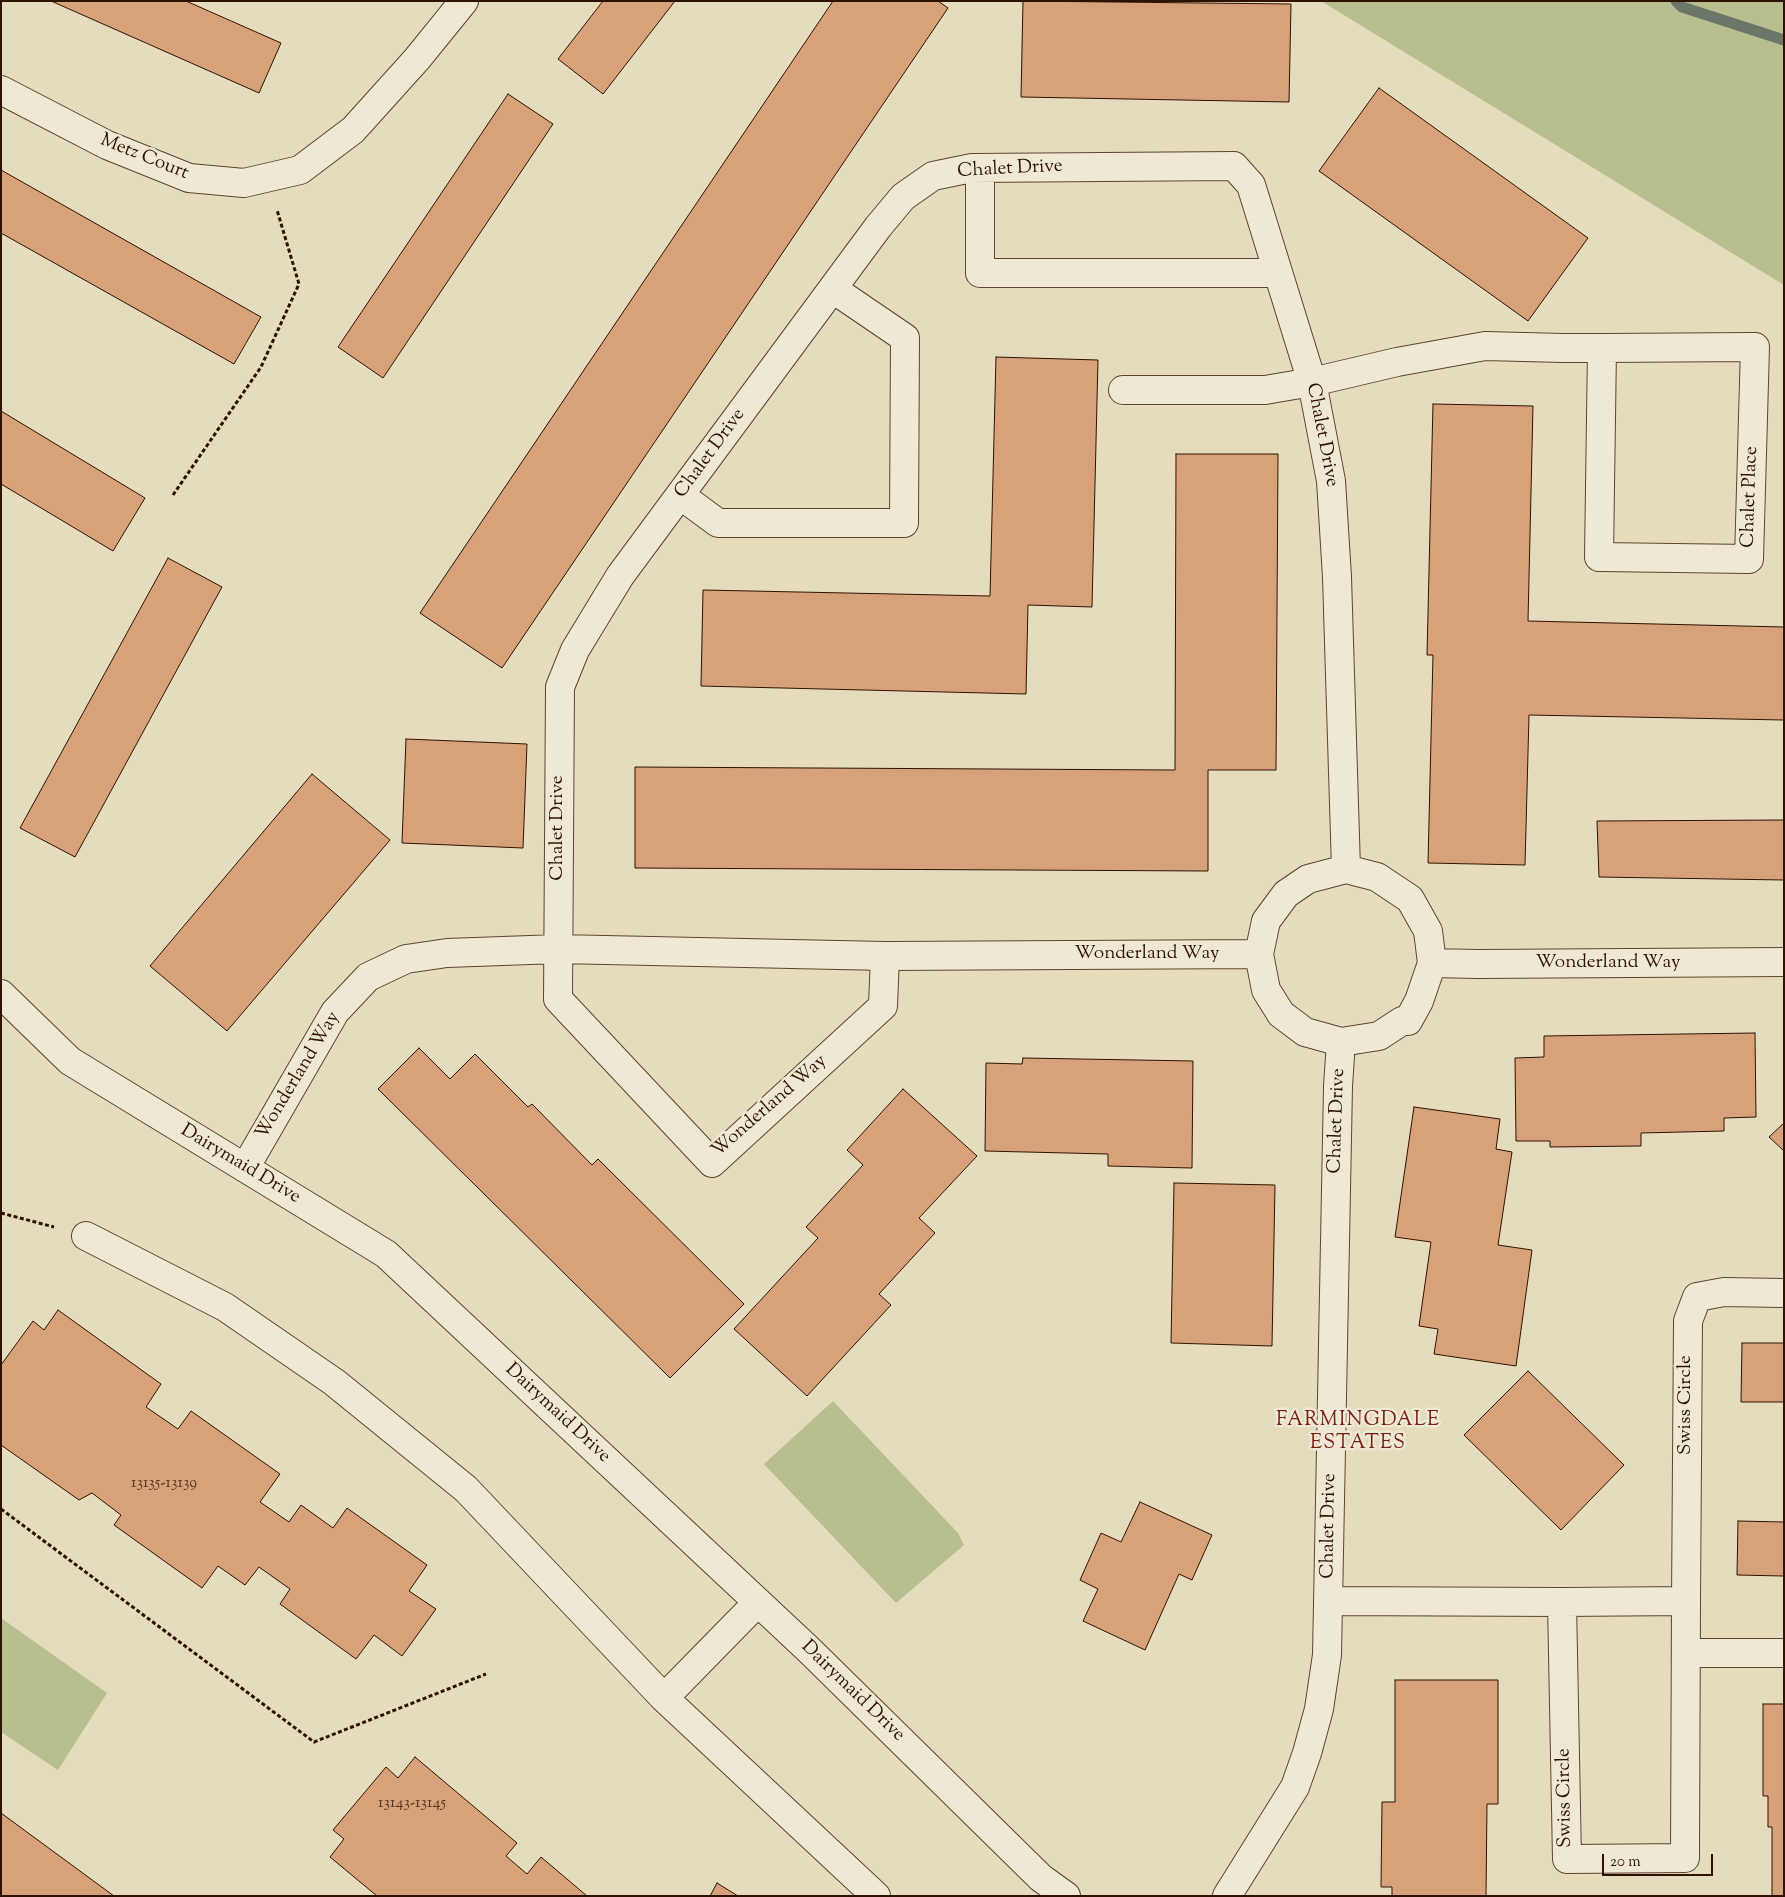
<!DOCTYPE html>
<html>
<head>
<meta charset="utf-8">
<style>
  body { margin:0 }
  #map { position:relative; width:1785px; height:1897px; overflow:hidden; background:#e5dbbd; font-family:"Sorts Mill Goudy",serif }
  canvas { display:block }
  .frame { position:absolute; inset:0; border:2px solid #2e1200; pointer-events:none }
  .scale { position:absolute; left:1602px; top:1854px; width:111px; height:22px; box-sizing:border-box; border:2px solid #2e1200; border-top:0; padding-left:6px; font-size:15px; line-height:18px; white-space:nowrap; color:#2e1200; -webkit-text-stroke:4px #eee8d4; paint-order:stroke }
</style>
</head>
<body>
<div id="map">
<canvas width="1785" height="1897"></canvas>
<div class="frame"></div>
<div class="scale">20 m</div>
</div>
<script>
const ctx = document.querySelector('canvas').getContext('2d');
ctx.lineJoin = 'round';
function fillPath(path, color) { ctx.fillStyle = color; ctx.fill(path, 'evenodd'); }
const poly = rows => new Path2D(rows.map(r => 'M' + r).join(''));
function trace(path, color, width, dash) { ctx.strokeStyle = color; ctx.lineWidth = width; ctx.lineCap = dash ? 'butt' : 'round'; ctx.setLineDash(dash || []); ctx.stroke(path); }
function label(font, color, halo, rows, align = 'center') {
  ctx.font = font + ' "Sorts Mill Goudy",serif'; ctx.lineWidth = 5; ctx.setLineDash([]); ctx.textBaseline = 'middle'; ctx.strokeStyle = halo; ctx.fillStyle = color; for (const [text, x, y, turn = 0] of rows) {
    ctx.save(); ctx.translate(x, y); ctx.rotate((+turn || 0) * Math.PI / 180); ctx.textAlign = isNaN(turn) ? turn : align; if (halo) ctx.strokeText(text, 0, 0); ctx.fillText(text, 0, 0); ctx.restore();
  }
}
const green = poly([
  [1321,1,1784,1,1784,285],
  [833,1401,958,1533,964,1545,896,1603,764,1464],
  [1,1618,107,1693,58,1770,1,1732]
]);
const stream = poly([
  [1676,1,1682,7,1784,40]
]);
const building = poly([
  [51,1,186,1,281,43,259,93,51,1],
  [603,1,675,1,603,94,558,59,603,1],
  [833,1,938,1,948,8,502,668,420,613,833,1],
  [1023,1,1291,4,1289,102,1021,97,1023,1],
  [1379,88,1588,238,1528,321,1319,171,1379,88],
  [508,94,553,124,383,378,338,347,508,94],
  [1,170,261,317,234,364,1,233,1,170],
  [996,357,1098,360,1092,607,1028,605,1026,694,701,686,703,590,990,596,996,357],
  [1433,404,1533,406,1528,621,1784,627,1784,720,1529,715,1525,865,1428,863,1433,655,1427,655,1433,404],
  [1,411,145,498,113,551,1,484,1,411],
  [1176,454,1278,454,1276,770,1208,770,1208,871,635,868,635,767,1175,770,1176,454],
  [168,558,222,587,75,857,20,828,168,558],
  [406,739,527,744,523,848,402,843,406,739],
  [312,774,390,840,227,1031,150,966,312,774],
  [1784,820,1784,880,1599,877,1597,821,1784,820],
  [1755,1033,1756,1117,1724,1118,1724,1131,1641,1133,1641,1146,1550,1147,1550,1141,1516,1141,1515,1058,1544,1057,1544,1036,1755,1033],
  [419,1048,450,1079,475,1054,528,1107,532,1104,592,1165,598,1159,744,1304,670,1378,378,1089,419,1048],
  [1023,1058,1193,1061,1192,1168,1108,1166,1108,1154,985,1151,986,1063,1022,1064,1023,1058],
  [903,1089,977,1156,919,1218,935,1233,879,1294,891,1305,807,1396,734,1329,818,1238,806,1227,863,1165,847,1150,903,1089],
  [1414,1107,1500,1119,1496,1149,1512,1152,1498,1245,1532,1250,1516,1366,1434,1354,1438,1329,1419,1326,1431,1242,1395,1237,1414,1107],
  [1784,1123,1784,1151,1769,1137,1784,1123],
  [1174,1183,1275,1185,1272,1346,1171,1343,1174,1183],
  [58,1310,161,1384,146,1407,178,1429,191,1411,280,1474,260,1502,289,1522,301,1505,333,1528,347,1508,427,1565,409,1591,436,1609,402,1656,374,1635,356,1659,280,1604,290,1589,259,1567,245,1585,218,1566,202,1588,114,1525,121,1515,92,1493,79,1500,1,1445,1,1365,33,1321,44,1330,58,1310],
  [1742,1343,1784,1343,1784,1402,1741,1402,1742,1343],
  [1528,1371,1624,1465,1561,1530,1464,1435,1528,1371],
  [1140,1502,1212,1535,1192,1580,1179,1574,1145,1650,1083,1621,1098,1589,1080,1580,1101,1533,1121,1542,1140,1502],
  [1738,1521,1784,1522,1784,1576,1737,1575,1738,1521],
  [1395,1680,1498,1680,1498,1804,1487,1804,1486,1896,1392,1896,1392,1887,1381,1887,1382,1802,1395,1802,1395,1680],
  [1763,1704,1784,1704,1784,1896,1772,1896,1772,1827,1768,1827,1768,1796,1763,1796,1763,1704],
  [415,1757,517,1843,506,1856,527,1874,541,1857,587,1896,377,1896,330,1857,344,1839,333,1830,386,1767,398,1778,415,1757],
  [1,1813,114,1896,1,1896,1,1813],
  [717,1883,738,1896,710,1896,717,1883]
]);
const path = poly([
  [173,495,261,367,299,284,277,210],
  [1,1213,54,1227],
  [1,1509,314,1742,486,1674]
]);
const minor = poly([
  [1,90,107,145,189,178,244,183,300,170,353,130,417,59,464,1],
  [980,168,980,273,1278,273],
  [1123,390,1265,390,1312,382,1397,362,1485,346,1563,348,1602,348,1755,347,1749,559,1599,557,1602,348],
  [680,495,718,523,904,523,905,338,833,289],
  [1346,869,1377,877,1410,899,1428,931,1432,963,1419,1001,1408,1021,1402,1021,1379,1036,1341,1042,1305,1032,1281,1014,1266,990,1259,954,1266,921,1286,894,1308,879,1346,869],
  [885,956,883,1006,712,1163,558,999,560,687,575,650,620,576,878,227,903,197,933,176,972,168,1234,166,1251,185,1312,382,1331,481,1337,577,1346,869],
  [1432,963,1478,964,1784,962],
  [1,994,70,1061,386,1254,808,1649,1041,1878,1066,1896],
  [245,1168,335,1012,368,977,406,959,447,953,558,949,885,956,1259,954],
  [86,1236,225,1307,334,1382,466,1489,664,1698,876,1896],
  [1328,1601,1562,1602,1686,1601,1688,1321,1697,1297,1724,1292,1784,1293],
  [1562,1602,1567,1859,1685,1858,1686,1601],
  [1686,1653,1784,1653],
  [664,1698,758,1602],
  [1227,1896,1295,1787,1307,1753,1319,1709,1327,1655,1338,1086,1341,1042]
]);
const numberNames = [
  ["13135-13139",164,1484],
  ["13143-13145",412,1804]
];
const streetNames = [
  ["Metz Court",144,158,22],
  ["Chalet Drive",1010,170,-3],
  ["Chalet Drive",1321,435,79],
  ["Chalet Drive",711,454,-54],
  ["Chalet Place",1751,497,-88],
  ["Chalet Drive",559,828,-90],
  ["Wonderland Way",1147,955],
  ["Wonderland Way",1608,964],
  ["Wonderland Way",299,1076,-59],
  ["Wonderland Way",770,1107,-41],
  ["Chalet Drive",1338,1121,-88],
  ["Dairymaid Drive",240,1165,31],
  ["Swiss Circle",1687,1405,-90],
  ["Dairymaid Drive",557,1414,43],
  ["Chalet Drive",1330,1526,-89],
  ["Dairymaid Drive",852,1692,44],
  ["Swiss Circle",1566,1798,-91]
];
const neighbourhoodNames = [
  ["FARMINGDALE",1358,1422],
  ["ESTATES",1358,1445]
];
fillPath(green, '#b8bf8f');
trace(stream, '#6c776a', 11);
fillPath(building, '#d7a27a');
trace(building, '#2e1200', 1);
trace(minor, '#5c442f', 30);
trace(path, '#2e1200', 3, [4, 2.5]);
trace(minor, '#eee8d4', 28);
label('16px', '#58361e', null, numberNames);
label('19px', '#2e1200', '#eee8d4', streetNames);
ctx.letterSpacing = '1px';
label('20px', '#7a1f14', '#eee8d4', neighbourhoodNames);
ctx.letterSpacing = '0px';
</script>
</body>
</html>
